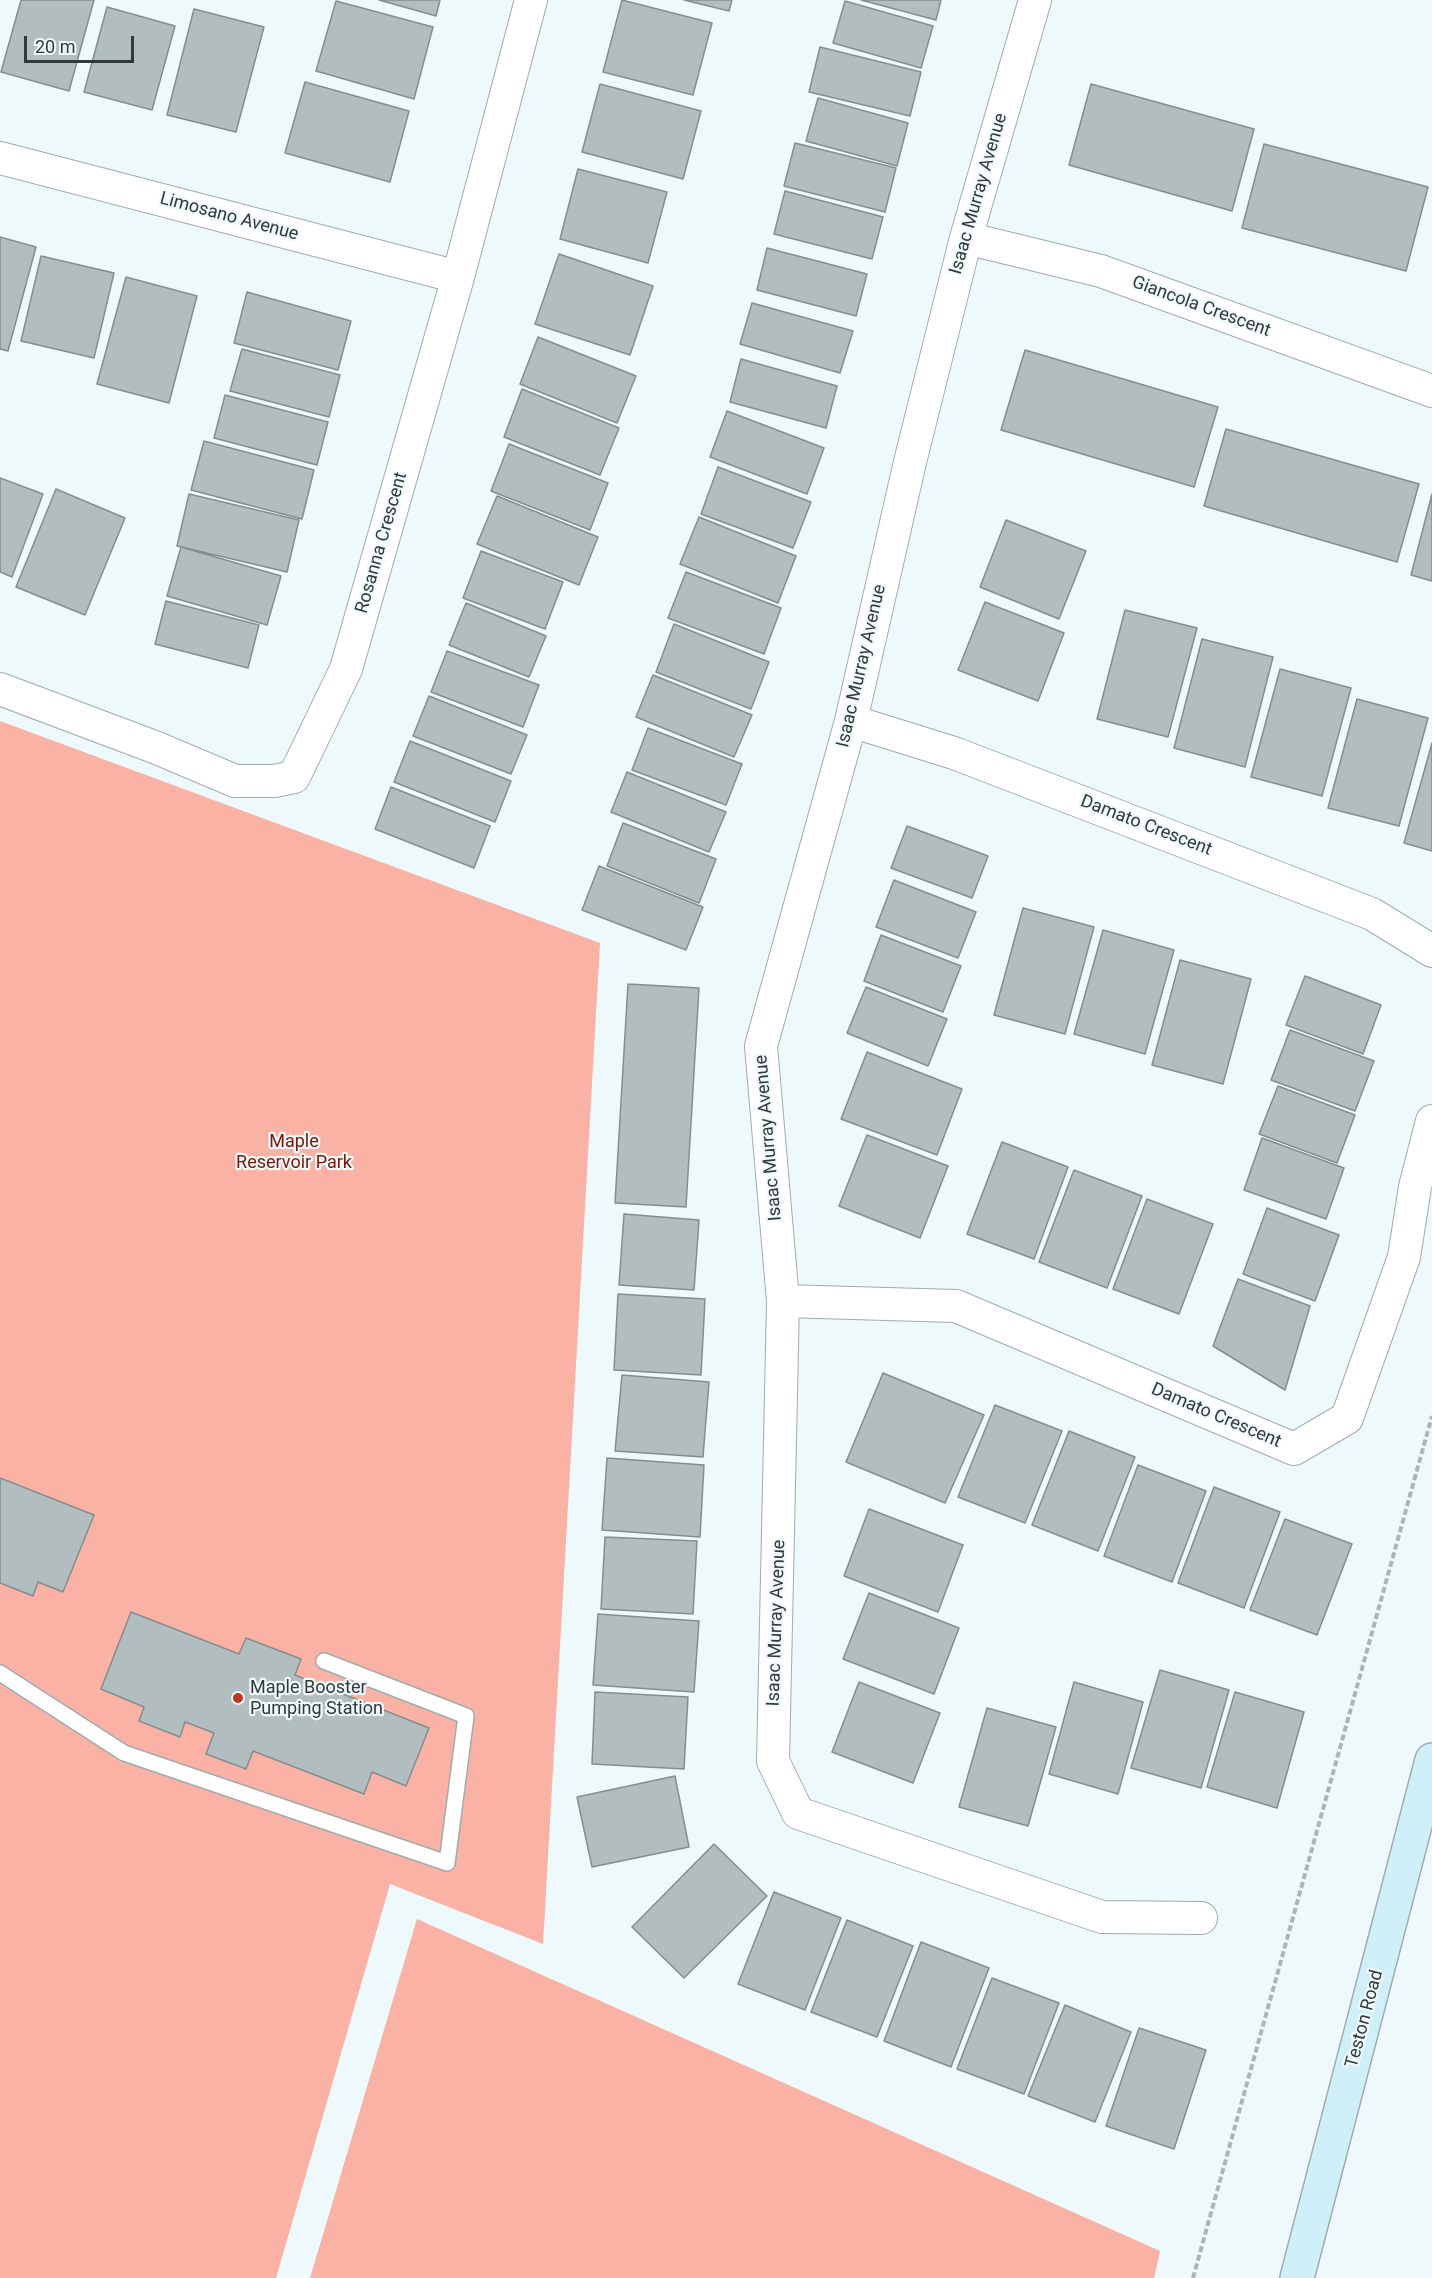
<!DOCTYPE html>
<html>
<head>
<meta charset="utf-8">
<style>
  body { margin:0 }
  #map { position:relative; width:1432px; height:2278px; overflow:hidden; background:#eef9fc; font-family:Roboto,sans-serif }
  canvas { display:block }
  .scale { position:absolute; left:24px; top:36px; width:110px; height:27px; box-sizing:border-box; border:3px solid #343839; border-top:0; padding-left:8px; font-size:18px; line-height:21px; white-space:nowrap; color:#343839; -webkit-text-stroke:4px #eef9fc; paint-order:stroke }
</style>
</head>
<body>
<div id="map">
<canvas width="1432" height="2278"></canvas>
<div class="scale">20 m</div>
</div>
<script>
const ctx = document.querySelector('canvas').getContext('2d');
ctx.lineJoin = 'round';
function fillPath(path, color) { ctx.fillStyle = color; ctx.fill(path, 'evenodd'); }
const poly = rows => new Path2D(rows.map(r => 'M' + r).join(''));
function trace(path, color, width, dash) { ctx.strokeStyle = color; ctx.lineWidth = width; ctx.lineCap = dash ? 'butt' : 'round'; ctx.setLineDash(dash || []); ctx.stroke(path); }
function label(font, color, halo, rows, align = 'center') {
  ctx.font = font + ' Roboto,sans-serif'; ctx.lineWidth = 4.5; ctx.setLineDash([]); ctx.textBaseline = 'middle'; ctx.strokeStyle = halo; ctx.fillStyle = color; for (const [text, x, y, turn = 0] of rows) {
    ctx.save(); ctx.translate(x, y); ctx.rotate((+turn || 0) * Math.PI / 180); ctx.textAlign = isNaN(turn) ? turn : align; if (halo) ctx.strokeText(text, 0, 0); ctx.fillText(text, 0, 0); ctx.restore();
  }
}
const green = poly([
  [0,721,600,943,543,1944,390,1884,276,2278,0,2278],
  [417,1919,1160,2251,1154,2278,310,2278]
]);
const building = poly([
  [21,0,94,0,69,91,1,72,21,0],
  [379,0,440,0,436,16,379,0],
  [622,0,712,23,693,95,603,72,622,0],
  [684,0,732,0,729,11,684,0],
  [861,0,941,0,936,20,861,0],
  [336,1,433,27,414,99,316,71,336,1],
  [845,1,933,26,921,68,833,43,845,1],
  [107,7,175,26,152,110,84,92,107,7],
  [194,9,264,27,236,132,167,115,194,9],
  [820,47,921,72,910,116,809,92,820,47],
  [305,82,409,111,390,182,285,153,305,82],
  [600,84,701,111,683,179,582,152,600,84],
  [1091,84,1254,129,1232,211,1069,165,1091,84],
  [818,98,908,123,897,166,806,141,818,98],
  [795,143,896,168,885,212,784,186,795,143],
  [1264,144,1428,187,1406,271,1242,228,1264,144],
  [578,169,667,192,648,263,560,239,578,169],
  [785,191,883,217,872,259,774,234,785,191],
  [0,237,36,247,8,351,0,349,0,237],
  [767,248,867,274,856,316,757,290,767,248],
  [559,254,653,286,630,355,535,324,559,254],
  [41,256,114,273,94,358,21,341,41,256],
  [126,277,197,296,169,403,97,384,126,277],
  [247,292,351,321,338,370,234,343,247,292],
  [752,303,853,331,840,373,740,344,752,303],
  [538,337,636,376,617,423,520,384,538,337],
  [242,349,340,375,329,417,230,391,242,349],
  [1025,350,1218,407,1194,487,1001,430,1025,350],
  [741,359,837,386,826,428,730,402,741,359],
  [522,389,619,428,600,475,504,437,522,389],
  [225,395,328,422,317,465,214,438,225,395],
  [727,411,824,448,807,494,710,457,727,411],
  [1226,429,1419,484,1397,562,1204,506,1226,429],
  [204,441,314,470,302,519,191,490,204,441],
  [509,444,608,483,590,530,491,491,509,444],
  [718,467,811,502,793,548,701,514,718,467],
  [0,478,43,494,12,577,0,572,0,478],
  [56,489,125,518,85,615,16,587,56,489],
  [189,494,299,520,287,572,177,546,189,494],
  [1432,494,1432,581,1411,575,1432,494],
  [497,496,598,537,579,585,477,544,497,496],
  [699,517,796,556,778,603,680,564,699,517],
  [1006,520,1086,551,1059,619,980,587,1006,520],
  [181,547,281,576,267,625,167,596,181,547],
  [481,551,563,582,545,629,463,598,481,551],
  [686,572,781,608,764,654,668,618,686,572],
  [166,601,259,625,248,668,155,644,166,601],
  [985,602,1064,633,1038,701,958,670,985,602],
  [466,603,546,636,529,677,449,645,466,603],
  [1125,610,1197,628,1168,737,1097,719,1125,610],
  [674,624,769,662,751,709,656,672,674,624],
  [1202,639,1273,657,1245,767,1174,748,1202,639],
  [447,651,539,685,523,727,431,692,447,651],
  [1280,669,1351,688,1322,796,1251,777,1280,669],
  [653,675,752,715,734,757,636,717,653,675],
  [429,696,527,735,511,774,413,736,429,696],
  [1357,699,1428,718,1399,826,1328,808,1357,699],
  [648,728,742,764,726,805,632,770,648,728],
  [410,741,511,781,495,822,394,782,410,741],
  [1432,743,1432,851,1404,843,1432,743],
  [627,772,726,812,709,852,611,812,627,772],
  [391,787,490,826,474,868,375,829,391,787],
  [623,823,716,859,699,903,607,866,623,823],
  [907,826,988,856,972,898,891,868,907,826],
  [599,866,703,907,686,950,582,910,599,866],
  [894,880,976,912,958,958,876,927,894,880],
  [1023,908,1094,927,1065,1034,994,1015,1023,908],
  [1103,930,1174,950,1145,1054,1074,1034,1103,930],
  [881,935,961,966,943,1012,864,981,881,935],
  [1180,960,1251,979,1223,1084,1152,1065,1180,960],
  [1305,976,1381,1005,1363,1054,1286,1025,1305,976],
  [628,984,699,988,686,1207,615,1203,628,984],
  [866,987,947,1019,928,1066,847,1033,866,987],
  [1290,1030,1374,1061,1355,1111,1271,1080,1290,1030],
  [867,1052,962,1089,937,1155,841,1119,867,1052],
  [1278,1086,1355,1115,1337,1163,1259,1134,1278,1086],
  [867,1135,948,1166,920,1238,839,1206,867,1135],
  [1262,1138,1344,1168,1326,1219,1244,1190,1262,1138],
  [1002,1142,1068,1167,1034,1259,967,1234,1002,1142],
  [1074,1170,1142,1196,1107,1288,1039,1262,1074,1170],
  [1147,1199,1213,1224,1179,1314,1113,1289,1147,1199],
  [1267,1208,1339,1235,1315,1301,1243,1274,1267,1208],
  [624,1214,699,1220,694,1290,619,1285,624,1214],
  [1238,1279,1310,1306,1285,1390,1213,1346,1238,1279],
  [618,1294,705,1299,701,1375,614,1370,618,1294],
  [883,1373,984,1415,945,1503,846,1462,883,1373],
  [622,1375,709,1382,703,1457,615,1451,622,1375],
  [995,1405,1062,1431,1025,1523,958,1497,995,1405],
  [1069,1431,1135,1457,1098,1551,1032,1525,1069,1431],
  [607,1458,704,1465,700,1537,602,1530,607,1458],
  [1138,1465,1206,1491,1172,1582,1104,1556,1138,1465],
  [0,1478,94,1515,63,1592,38,1582,33,1596,0,1583,0,1478],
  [1214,1487,1280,1512,1244,1608,1178,1583,1214,1487],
  [869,1509,963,1545,938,1612,844,1576,869,1509],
  [1285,1519,1352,1544,1317,1635,1250,1610,1285,1519],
  [605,1537,697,1541,693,1614,601,1609,605,1537],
  [869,1593,959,1628,934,1694,843,1659,869,1593],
  [131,1612,239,1654,246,1638,301,1659,295,1675,429,1728,406,1786,372,1772,364,1794,253,1751,246,1769,206,1754,214,1733,185,1722,180,1737,139,1721,144,1707,101,1689,131,1612],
  [598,1614,699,1621,694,1692,593,1685,598,1614],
  [1160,1670,1229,1690,1201,1788,1131,1768,1160,1670],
  [859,1682,940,1713,913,1783,832,1752,859,1682],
  [1074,1682,1143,1702,1118,1794,1049,1774,1074,1682],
  [595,1692,688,1697,684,1769,592,1764,595,1692],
  [1235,1692,1304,1712,1277,1808,1207,1787,1235,1692],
  [987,1708,1056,1727,1028,1826,959,1807,987,1708],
  [675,1776,689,1847,592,1867,577,1797,675,1776],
  [714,1844,767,1896,684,1978,632,1927,714,1844],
  [774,1892,841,1918,805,2010,738,1984,774,1892],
  [847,1920,913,1946,877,2037,811,2012,847,1920],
  [921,1942,989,1968,951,2067,884,2041,921,1942],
  [992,1978,1059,2003,1024,2094,957,2069,992,1978],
  [1065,2005,1131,2032,1095,2122,1028,2096,1065,2005],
  [1139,2028,1206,2050,1174,2149,1106,2126,1139,2028]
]);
const path = poly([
  [1193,2278,1432,1416]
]);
const service = poly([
  [0,1673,124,1753,447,1863,466,1716,324,1661]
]);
const minor = poly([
  [1035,0,966,238,910,462,851,721,761,1046,783,1301,773,1761,798,1813,1102,1917,1201,1918],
  [0,158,458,277],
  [966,238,1101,271,1432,391],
  [0,689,157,748,235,781,274,781,294,777,346,669,458,277,531,0],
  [851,721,954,753,1372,914,1432,951],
  [783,1301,956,1306,1294,1449,1347,1418,1404,1257,1415,1187,1432,1121]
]);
const secondary = poly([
  [1297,2278,1432,1760]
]);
const markers = [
  [238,1698,6,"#c03420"]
];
const streetNames = [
  ["Isaac Murray Avenue",979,194,-74],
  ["Limosano Avenue",229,217,15],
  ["Giancola Crescent",1201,307,20],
  ["Rosanna Crescent",382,543,-74],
  ["Isaac Murray Avenue",862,666,-77],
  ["Damato Crescent",1146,826,21],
  ["Isaac Murray Avenue",769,1138,-95],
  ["Damato Crescent",1216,1416,23],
  ["Isaac Murray Avenue",777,1623,-88],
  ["Teston Road",1365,2019,-75]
];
const parkNames = [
  ["Maple",294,1142],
  ["Reservoir Park",294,1163]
];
const poiNames = [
  ["Maple Booster",250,1688],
  ["Pumping Station",250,1709]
];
fillPath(green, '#f9b2a4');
fillPath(building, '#b2bdc0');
trace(building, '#848e91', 1.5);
trace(service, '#a1abaf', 18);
trace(minor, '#a1abaf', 34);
trace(secondary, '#a1abaf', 36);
trace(path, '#acb4b6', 4, [6, 3]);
trace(service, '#fff', 15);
trace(minor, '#fff', 32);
trace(secondary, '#cff0f8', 33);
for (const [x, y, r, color] of markers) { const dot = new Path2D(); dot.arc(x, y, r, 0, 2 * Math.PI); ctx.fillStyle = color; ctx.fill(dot); trace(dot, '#eef9fc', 2); }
label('18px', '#343839', '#eef9fc', streetNames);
label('18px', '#7d1405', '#eef9fc', parkNames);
label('18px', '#343839', '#eef9fc', poiNames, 'left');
</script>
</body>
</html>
